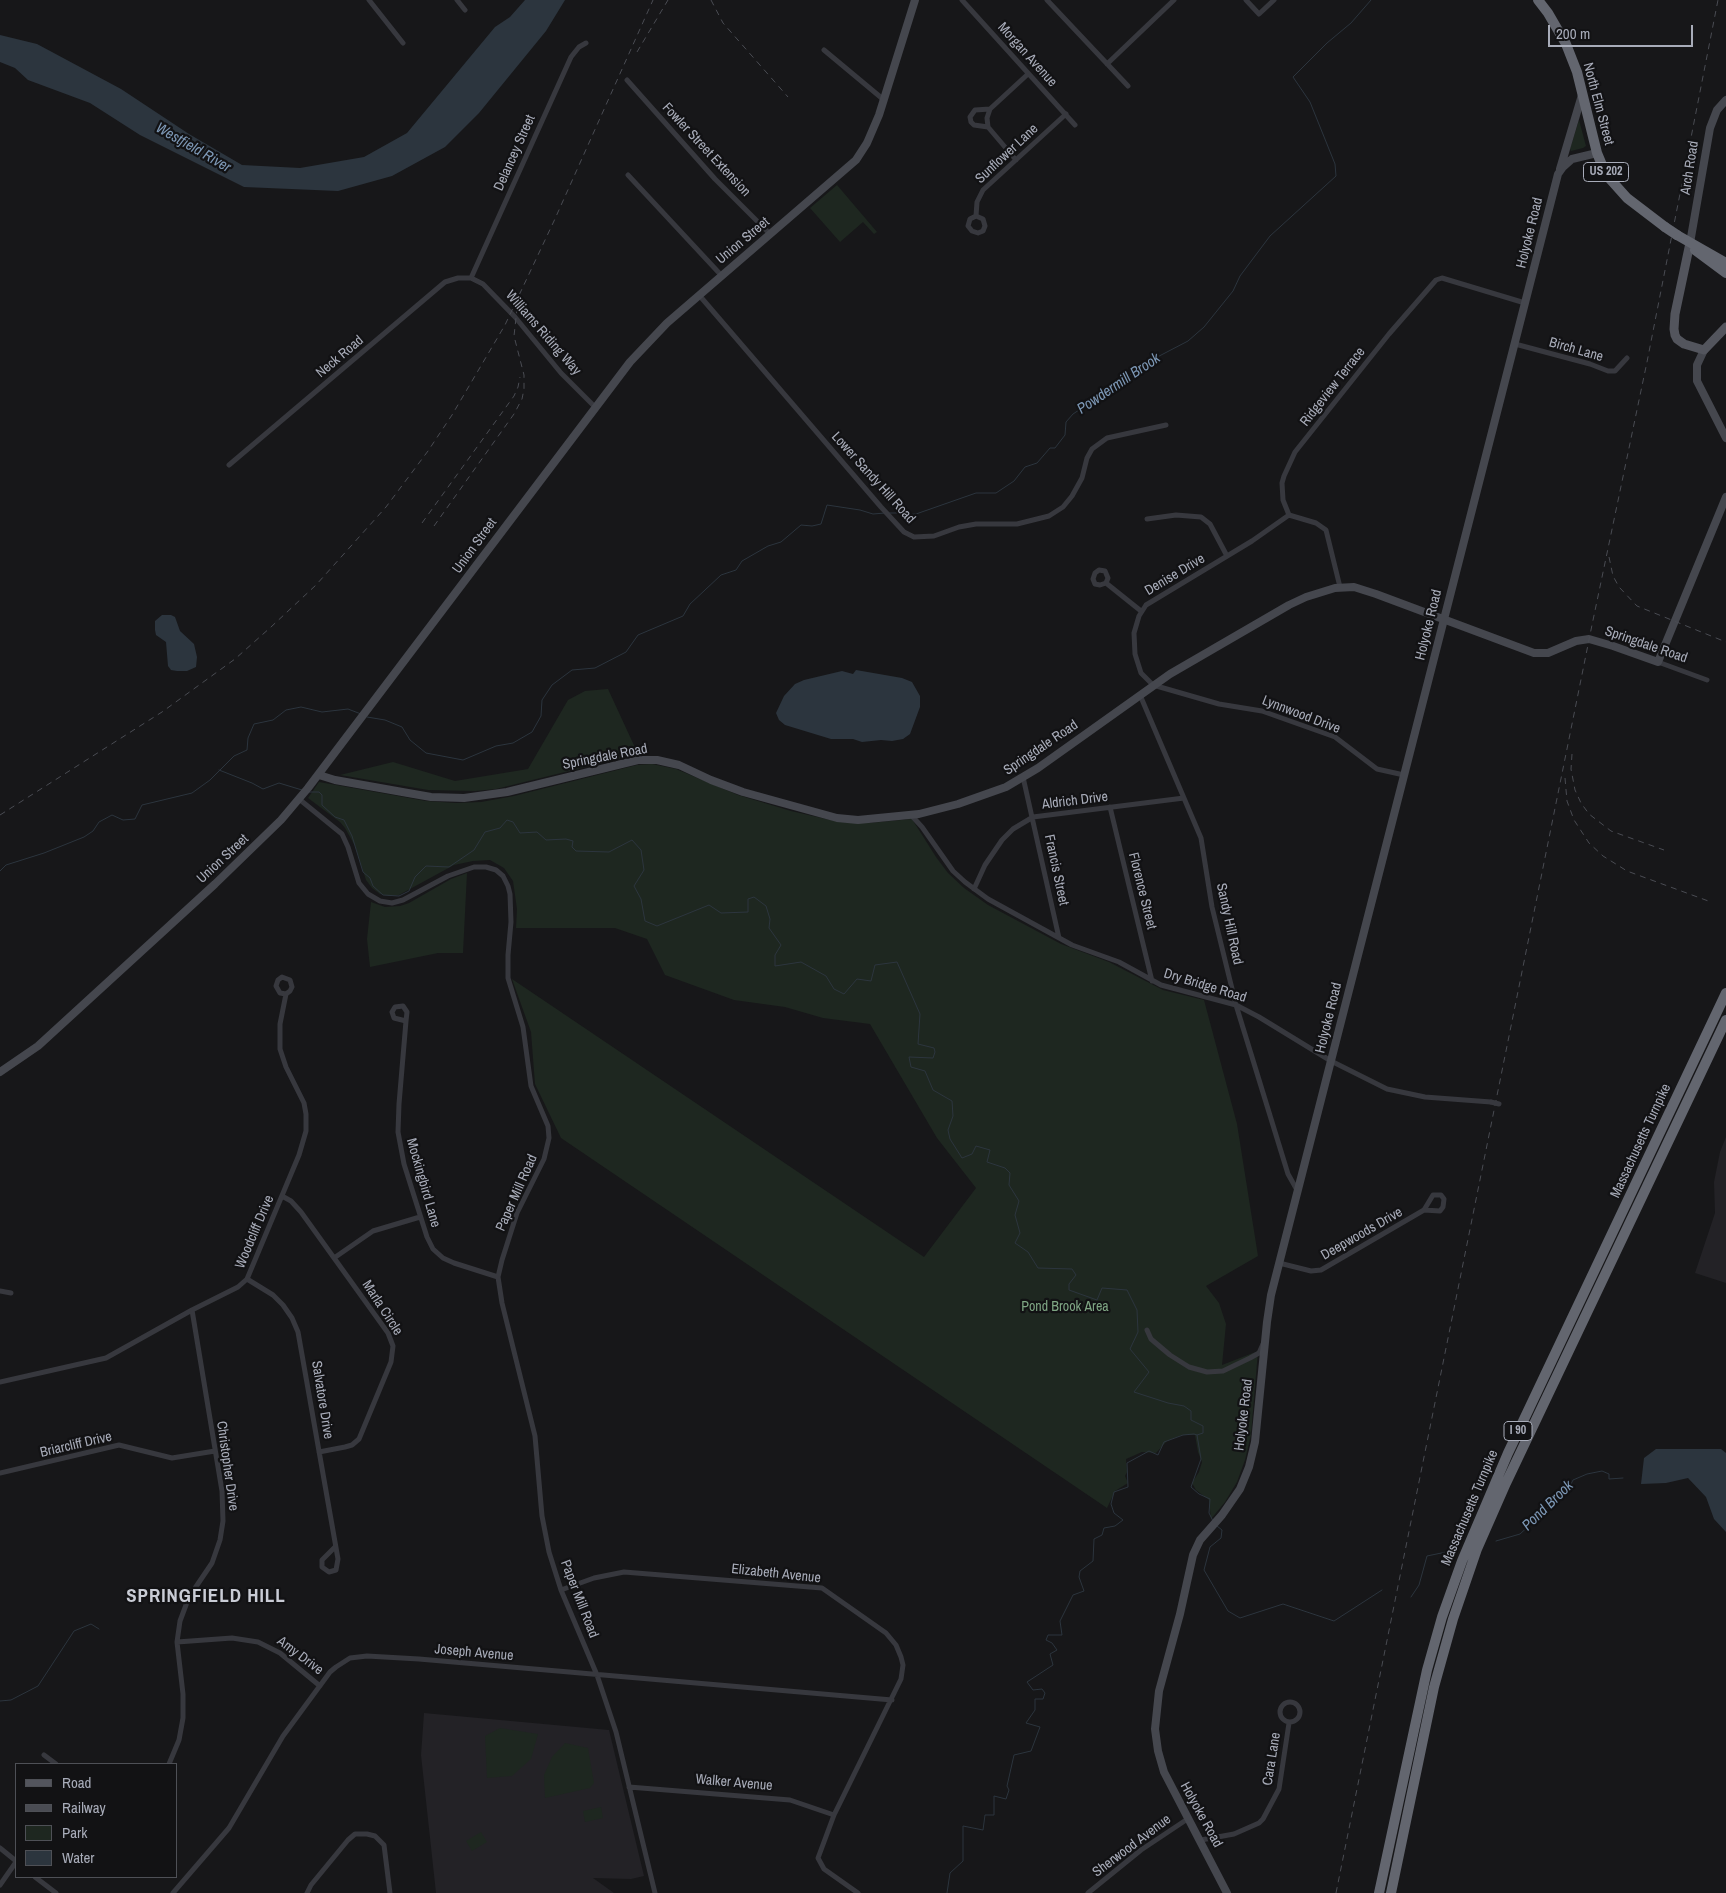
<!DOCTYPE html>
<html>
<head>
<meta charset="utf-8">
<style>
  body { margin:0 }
  #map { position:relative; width:1726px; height:1893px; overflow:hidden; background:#171719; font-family:"Archivo Narrow",sans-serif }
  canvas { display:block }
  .legend { position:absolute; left:15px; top:1763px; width:162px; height:115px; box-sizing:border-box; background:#121214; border:1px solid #4e5056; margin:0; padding:6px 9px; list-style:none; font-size:15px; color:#a8acb9 }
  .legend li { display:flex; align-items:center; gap:10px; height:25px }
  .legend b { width:25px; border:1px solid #4e5056 }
  .scale { position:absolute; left:1548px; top:25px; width:145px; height:22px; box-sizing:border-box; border:2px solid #a8acb9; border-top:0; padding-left:6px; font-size:15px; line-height:18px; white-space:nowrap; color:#a8acb9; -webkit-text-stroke:4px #121214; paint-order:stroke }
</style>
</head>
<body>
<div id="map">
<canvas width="1726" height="1893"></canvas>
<ul class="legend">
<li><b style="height:6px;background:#53555d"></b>Road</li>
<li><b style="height:6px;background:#4a4c53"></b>Railway</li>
<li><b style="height:14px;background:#1e2720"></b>Park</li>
<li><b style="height:14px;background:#2c353e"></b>Water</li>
</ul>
<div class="scale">200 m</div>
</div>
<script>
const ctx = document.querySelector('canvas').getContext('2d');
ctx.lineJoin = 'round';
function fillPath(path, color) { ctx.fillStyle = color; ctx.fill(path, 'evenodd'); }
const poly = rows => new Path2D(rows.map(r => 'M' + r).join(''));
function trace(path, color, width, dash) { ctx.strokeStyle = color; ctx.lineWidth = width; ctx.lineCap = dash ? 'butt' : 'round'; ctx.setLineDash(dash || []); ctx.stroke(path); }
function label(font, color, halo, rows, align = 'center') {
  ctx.font = font + ' "Archivo Narrow",sans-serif'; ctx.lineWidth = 4.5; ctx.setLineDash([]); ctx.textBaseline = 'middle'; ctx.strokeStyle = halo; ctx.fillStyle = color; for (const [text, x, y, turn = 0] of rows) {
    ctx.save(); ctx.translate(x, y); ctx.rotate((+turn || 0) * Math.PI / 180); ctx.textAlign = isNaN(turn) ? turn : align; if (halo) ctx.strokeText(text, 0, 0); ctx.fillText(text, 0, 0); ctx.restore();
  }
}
const built = poly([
  [1726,1137,1726,1283,1695,1273,1715,1213,1714,1182,1720,1152],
  [424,1713,609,1730,644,1876,631,1879,593,1878,614,1893,436,1893,421,1755]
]);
const green = poly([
  [1579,120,1586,146,1583,148,1571,151,1570,149],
  [837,185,877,232,874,234,863,222,840,242,810,208],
  [608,689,638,754,496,789,475,791,428,790,340,775,393,762,455,781,528,769,568,700,585,691],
  [652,764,676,769,738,795,791,811,839,822,869,823,912,819,936,857,948,873,964,888,988,905,1061,944,1109,962,1163,990,1204,1000,1237,1124,1258,1256,1206,1286,1219,1303,1226,1324,1222,1365,1258,1351,1251,1435,1245,1460,1237,1482,1225,1502,1211,1519,1209,1500,1196,1490,1192,1483,1199,1472,1202,1462,1198,1452,1195,1435,1182,1435,1167,1441,1156,1453,1142,1452,1126,1459,1127,1472,1125,1476,1128,1483,1115,1491,1107,1508,561,1138,535,1084,531,1032,512,979,924,1257,976,1188,937,1138,870,1024,823,1018,785,1007,734,1000,665,975,647,939,615,928,516,928,517,909,513,881,504,868,490,860,473,861,454,865,399,895,390,896,380,894,372,888,366,880,355,846,345,828,340,822,308,798,319,782,426,801,456,803,481,802,514,796,637,765],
  [467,873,463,953,438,953,370,967,367,939,371,902,385,907,400,906,409,903,451,879],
  [500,1728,538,1734,531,1759,512,1776,487,1778,485,1736],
  [565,1743,588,1748,594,1783,590,1788,545,1798,544,1775,552,1757],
  [601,1807,603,1818,585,1822,583,1811],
  [481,1832,487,1842,472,1851,466,1841]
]);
const water = poly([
  [525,0,565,0,546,31,479,113,445,147,392,176,338,191,244,187,140,135,90,103,28,80,15,68,0,62,0,35,37,44,121,89,189,134,242,165,300,168,364,157,407,133,495,27,510,17],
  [162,615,171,615,175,617,180,631,194,644,197,657,196,667,187,671,177,671,171,670,168,666,166,642,156,635,155,630,155,621],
  [856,670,902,678,912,682,920,696,920,707,910,734,903,739,892,741,881,740,862,742,853,739,831,739,785,725,779,720,776,713,784,696,795,684,804,680,842,671,853,674],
  [1656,1449,1721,1449,1726,1453,1726,1532,1714,1519,1706,1497,1688,1478,1666,1483,1641,1484,1644,1458]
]);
const stream = poly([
  [889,513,897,513,904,515,916,514,976,493,996,493,1014,481,1025,467,1037,463,1050,448,1055,448,1065,435,1066,422,1073,414,1121,382,1142,365,1188,341,1204,327,1233,291,1240,276,1270,236,1336,176,1335,164,1310,102,1293,77,1327,43,1351,23,1371,0],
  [367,717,385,720,402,727,410,740,426,753,463,760,496,746,513,743,532,732,541,716,542,700,552,685,572,670,595,668,626,652,638,635,683,616,690,604,705,590,721,575,736,570,742,561,768,546,781,542,801,525,812,526,821,524,827,505,860,510,873,514,885,513],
  [219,770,252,783,263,789,279,783,302,790],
  [308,792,319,792,322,795,322,805,335,817,344,820,352,836,363,872,370,878,373,886,383,895,399,896,409,891,415,877,426,866,449,867,474,850,485,832,500,828,507,820,513,822,520,833,537,832,546,840,566,839,573,841,572,847,576,851,609,852,632,840,641,850,644,870,634,886,641,899,645,921,657,926,709,905,721,913,748,912,748,899,754,897,766,906,770,919,769,928,781,945,775,955,775,966,801,962,826,976,834,989,844,994,857,979,871,981,875,965,897,962,920,1014,918,1044,934,1048,935,1052,933,1058,909,1057,911,1067,925,1071,933,1090,952,1101,953,1116,948,1130,950,1139,962,1158,972,1154,976,1146,990,1150,987,1162,1005,1168,1010,1173,1009,1185,1019,1201,1015,1215,1020,1233,1015,1243,1028,1252,1038,1268,1072,1269,1076,1275,1069,1284,1069,1290,1097,1300,1102,1288,1127,1290,1137,1310,1138,1332,1130,1349,1149,1372,1134,1392,1168,1403,1184,1406,1191,1411,1191,1420,1203,1426,1203,1433,1197,1435,1201,1459,1191,1487,1199,1494,1210,1499,1209,1513,1213,1521],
  [0,871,6,865,44,853,84,837,93,831,99,822,112,815,123,820,135,819,142,805,192,793,210,780,234,756,247,750,248,738,254,724,273,720,286,710,301,707,322,712,348,709,361,714],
  [1217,1526,1222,1530,1221,1538,1210,1547,1204,1570,1228,1611,1240,1618,1283,1604,1334,1621,1382,1590],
  [1496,1541,1520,1534,1568,1490,1573,1480,1587,1474,1602,1471,1609,1474,1609,1479,1623,1478],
  [1411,1597,1419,1585,1427,1556,1451,1551],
  [0,1701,11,1700,38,1686,74,1631,91,1624,99,1629],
  [947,1893,950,1873,963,1861,963,1826,983,1830,985,1815,994,1815,994,1796,1006,1799,1009,1790,1007,1786,1014,1755,1031,1751,1040,1727,1026,1723,1035,1710,1035,1699,1043,1699,1045,1693,1042,1689,1033,1690,1027,1682,1053,1665,1050,1654,1057,1650,1052,1643,1046,1640,1048,1635,1062,1635,1060,1621,1073,1595,1084,1591,1079,1577,1080,1571,1093,1561,1094,1539,1102,1535,1104,1528,1115,1526,1123,1520,1114,1513,1111,1504,1114,1492,1128,1487,1127,1463,1149,1451,1158,1455,1164,1442,1183,1435,1194,1434,1197,1435]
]);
const street = poly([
  [369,0,403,43],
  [457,0,465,10],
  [962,0,1075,125],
  [1047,0,1128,86],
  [1246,0,1259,14,1274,0],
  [824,50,884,100],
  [1107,64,1174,0],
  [627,80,715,179,770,234],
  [988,127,987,118,990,109],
  [1016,160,988,127,974,125,971,122,970,117,975,110,990,109,1028,74],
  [628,175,721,275],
  [976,216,970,219,968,226,972,231,978,233,983,231,985,226,983,219,976,216,977,202,983,190,1066,114],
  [471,278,571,57,579,47,586,43],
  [699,295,881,507,904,532,914,537,934,536,959,527,976,524,1017,524,1049,516,1063,507,1072,496,1082,478,1087,458,1092,449,1107,438,1166,425],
  [1515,344,1590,364,1608,371,1615,371,1627,358],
  [229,465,445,282,458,278,471,278,483,284,515,317,561,373,595,407],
  [1289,515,1252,541,1146,605,1139,616,1134,633,1135,654,1141,673,1153,685,1219,704,1262,711,1335,737,1377,769,1404,775],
  [1147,519,1176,515,1201,517,1210,524,1227,556],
  [1106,583,1100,585,1095,584,1093,579,1095,573,1099,570,1105,571,1108,578,1106,583,1141,611],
  [1340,587,1326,530,1316,523,1289,515,1283,500,1282,483,1284,476,1295,452,1389,334,1436,280,1442,278,1525,303],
  [1658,662,1707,680],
  [1140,695,1201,838,1212,907,1236,1005,1288,1174,1297,1190],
  [1023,777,1059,938],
  [299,799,342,834,348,847,359,883,368,894,380,901,392,903,403,900,448,876,474,867,486,867,496,870,503,876,508,886,510,894,511,922,508,955,508,978,523,1027,531,1086,548,1126,549,1138,544,1159,517,1213,502,1260,498,1277,502,1303,535,1436,542,1516,549,1552,561,1590,597,1675,616,1732,655,1893],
  [1110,807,1152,981],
  [911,815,922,827,953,871,965,882,988,899,1072,945,1119,962,1161,985,1236,1005,1259,1017,1331,1061,1387,1089,1425,1097,1491,1102],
  [974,889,985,865,1002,840,1013,829,1033,817,1184,798],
  [406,1021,394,1018,392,1012,395,1007,403,1006,407,1012,406,1021,399,1104,398,1132,404,1164,427,1237,433,1249,443,1258,454,1263,498,1277],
  [282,1196,291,1201,301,1212,388,1333,393,1346,391,1362,359,1439,352,1445,345,1447,319,1452],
  [334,1258,373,1231,420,1217],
  [1279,1263,1311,1271,1321,1270,1424,1210,1433,1195,1441,1195,1444,1199,1443,1207,1440,1211,1424,1210],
  [247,1279,273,1295,283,1305,292,1318,298,1332,338,1559,336,1570,329,1572,322,1567,322,1560,335,1547],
  [0,1291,11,1293],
  [1147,1330,1151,1339,1170,1355,1189,1367,1207,1372,1223,1371,1250,1358,1259,1353,1263,1344],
  [0,1382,106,1358,192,1310,238,1287,247,1279,299,1155,306,1131,306,1114,304,1103,286,1067,280,1049,280,1024,286,994,290,991,292,987,290,980,282,977,278,980,276,986,280,993,286,994],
  [0,1473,119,1445,172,1458,215,1451],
  [561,1590,594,1578,624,1572,822,1588,886,1633,896,1645,901,1657,903,1665,901,1679,834,1815,818,1858,824,1869,858,1893],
  [177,1642,232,1638,258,1642,280,1653,320,1686],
  '1280 1712a10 10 0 1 1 20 0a10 10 0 1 1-20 0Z',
  [44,1755,56,1764],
  [169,1764,179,1740,183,1718,183,1694,177,1642,180,1621,189,1597,212,1563,220,1540,223,1521,222,1491,192,1310],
  [629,1787,790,1800,834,1815],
  [1201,1840,1234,1834,1259,1823,1263,1819,1279,1789,1289,1723],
  [0,1848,16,1861],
  [35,1877,56,1893],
  [0,1885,16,1862],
  [173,1893,229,1828,283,1736,330,1672,336,1667,350,1658,367,1656,419,1659,892,1700],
  [307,1893,311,1885,348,1840,355,1834,367,1834,375,1836,384,1845,390,1893],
  [1088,1893,1141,1850,1189,1818]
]);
const secondary = poly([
  [1560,169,1582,95],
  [1690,243,1710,128,1717,110,1726,100],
  [1704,350,1697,365,1697,381,1726,438],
  [319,775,335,780,408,793,431,797,464,798,507,792,638,760,657,760,679,765,711,780,743,792,837,818,858,820,919,814,958,804,1006,787,1038,768,1170,674,1289,605,1306,597,1335,588,1354,587,1376,594,1534,653,1548,653,1576,641,1589,639,1613,646,1658,662,1726,497],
  [0,1072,38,1046,215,884,281,820,308,788,630,362,667,323,856,160,867,143,879,115,915,0],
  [1227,1893,1164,1772,1158,1751,1155,1729,1159,1691,1180,1614,1193,1555,1200,1540,1222,1515,1240,1489,1249,1467,1255,1442,1267,1322,1271,1295,1558,174,1563,167,1572,159,1597,153]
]);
const primary = poly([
  [1690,243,1675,314,1674,329,1675,335,1677,339,1684,344,1704,350,1726,327]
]);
const highway = poly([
  [1538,0,1548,13,1566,44,1577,72,1597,153,1602,165,1610,179,1627,198,1665,227],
  [1677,235,1726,263],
  [1695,250,1726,273],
  [1379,1893,1427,1670,1442,1617,1462,1561,1508,1453,1726,993],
  [1391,1893,1434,1687,1453,1619,1477,1549,1506,1483,1726,1020]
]);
const rail = poly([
  [711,0,723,23,788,97],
  [637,52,668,0],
  [422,523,514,396,518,387,520,377],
  [434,526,514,414,522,399,524,389,524,375,514,336,517,309],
  [1609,557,1613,576,1619,587,1637,606,1726,642],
  [1572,754,1571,769,1575,790,1581,803,1589,814,1611,831,1664,850],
  [1565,778,1567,801,1574,820,1589,843,1603,856,1627,871,1711,902],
  [0,815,162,712,235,659,271,627,316,585,386,507,428,451,452,415,505,325,554,221,653,0],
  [1336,1893,1592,625,1647,362,1718,0]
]);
const streetBridge = poly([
  [1491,1102,1499,1104]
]);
const highwayBridge = poly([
  [1665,227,1677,235]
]);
const shields = [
  [1606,172,45],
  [1518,1431,28]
];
const shieldNames = [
  ["US 202",1606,172],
  ["I 90",1518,1431]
];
const streetNames = [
  ["Morgan Avenue",1027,55,48],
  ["North Elm Street",1598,104,75],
  ["Fowler Street Extension",706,150,47],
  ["Delancey Street",515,153,-66],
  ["Sunflower Lane",1007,154,-43],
  ["Arch Road",1690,168,-81],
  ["Holyoke Road",1530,233,-76],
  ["Union Street",743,241,-40],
  ["Williams Riding Way",543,333,49],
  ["Birch Lane",1576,350,16],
  ["Neck Road",340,357,-40],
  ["Ridgeview Terrace",1333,387,-52],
  ["Lower Sandy Hill Road",873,478,48],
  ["Union Street",475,546,-54],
  ["Denise Drive",1175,575,-31],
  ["Holyoke Road",1429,625,-76],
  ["Springdale Road",1646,645,19],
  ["Lynnwood Drive",1301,715,21],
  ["Springdale Road",1041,748,-34],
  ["Springdale Road",605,757,-11],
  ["Aldrich Drive",1075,801,-7],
  ["Union Street",223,859,-43],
  ["Francis Street",1056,870,78],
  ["Florence Street",1142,891,76],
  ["Sandy Hill Road",1229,924,78],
  ["Dry Bridge Road",1205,986,17],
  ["Holyoke Road",1329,1018,-76],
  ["Massachusetts Turnpike",1641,1141,-65],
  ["Mockingbird Lane",423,1183,74],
  ["Paper Mill Road",517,1193,-66],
  ["Woodcliff Drive",255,1232,-67],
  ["Deepwoods Drive",1362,1234,-30],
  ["Marla Circle",382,1308,57],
  ["Salvatore Drive",322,1400,81],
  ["Holyoke Road",1244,1415,-83],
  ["Briarcliff Drive",76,1445,-13],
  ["Christopher Drive",227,1466,82],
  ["Massachusetts Turnpike",1470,1508,-67],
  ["Elizabeth Avenue",776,1574,6],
  ["Paper Mill Road",579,1599,69],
  ["Joseph Avenue",474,1653,5],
  ["Amy Drive",300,1656,37],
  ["Cara Lane",1272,1759,-81],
  ["Walker Avenue",734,1783,5],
  ["Holyoke Road",1201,1815,61],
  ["Sherwood Avenue",1132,1846,-37]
];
const parkNames = [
  ["Pond Brook Area",1065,1307]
];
const waterNames = [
  ["Westfield River",193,148,30],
  ["Powdermill Brook",1119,384,-34],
  ["Pond Brook",1548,1506,-44]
];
const districtNames = [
  ["SPRINGFIELD HILL",206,1597]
];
fillPath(built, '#232226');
fillPath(green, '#1e2720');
fillPath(water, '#2c353e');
trace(stream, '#2c353e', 1);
trace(street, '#37383e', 5);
trace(secondary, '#45474e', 8);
trace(primary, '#53555d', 9);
trace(highway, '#63666f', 10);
trace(rail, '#4a4c53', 1, [6, 5]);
trace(streetBridge, '#37383e', 5);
trace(highwayBridge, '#63666f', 10);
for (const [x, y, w] of shields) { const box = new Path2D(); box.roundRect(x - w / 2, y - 9.5, w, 19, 4); ctx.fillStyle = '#121214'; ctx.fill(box); trace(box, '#a8acb9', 1); }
label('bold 12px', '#a8acb9', null, shieldNames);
label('14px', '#a8acb9', '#121214', streetNames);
label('14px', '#7ea583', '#121214', parkNames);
label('italic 15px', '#7d98b6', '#121214', waterNames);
ctx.letterSpacing = '1px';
label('bold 19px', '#c9ccd5', '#121214', districtNames);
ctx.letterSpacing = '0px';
</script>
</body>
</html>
